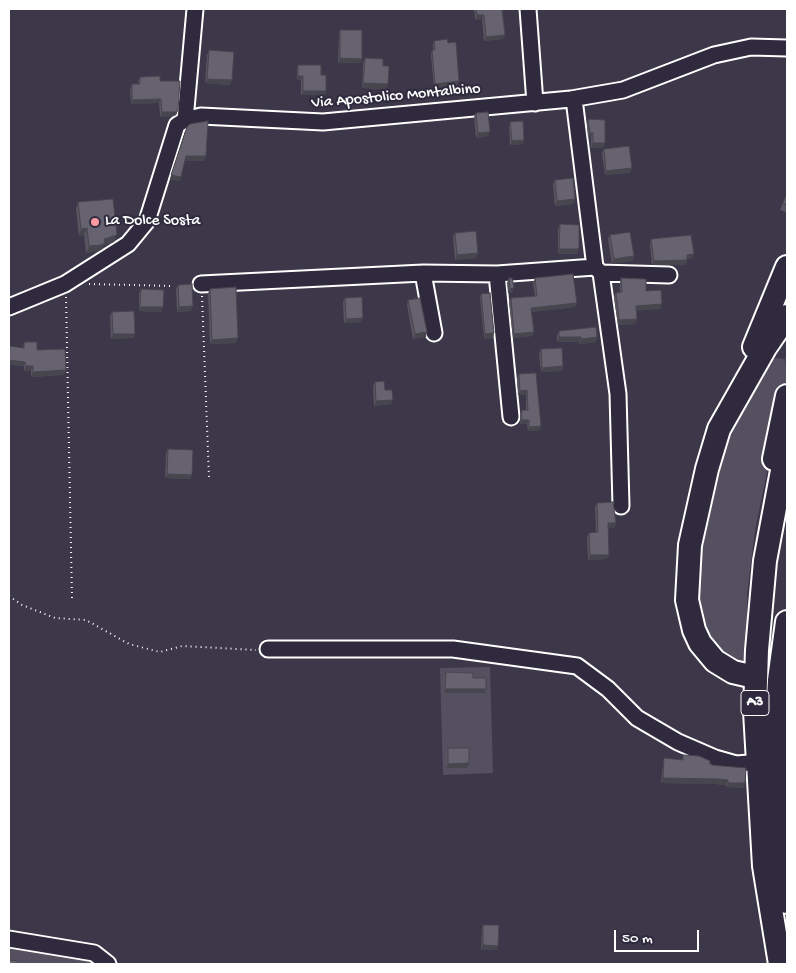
<!DOCTYPE html>
<html>
<head>
<meta charset="utf-8">
<style>
  body { margin:0 }
  #map { position:relative; width:796px; height:973px; overflow:hidden; background:#3c3749; font-family:"Gochi Hand",sans-serif }
  canvas { display:block }
  .frame { position:absolute; inset:0; border:10px solid #fff; pointer-events:none }
  .scale { position:absolute; left:614px; top:930px; width:85px; height:22px; box-sizing:border-box; border:2px solid #fff; border-top:0; padding-left:6px; font-size:15px; line-height:18px; white-space:nowrap; color:#fff; -webkit-text-stroke:4px #2f2a3d; paint-order:stroke }
</style>
</head>
<body>
<div id="map">
<canvas width="796" height="973"></canvas>
<div class="frame"></div>
<div class="scale">50 m</div>
</div>
<script>
const ctx = document.querySelector('canvas').getContext('2d');
ctx.lineJoin = 'round';
function fillPath(path, color) { ctx.fillStyle = color; ctx.fill(path, 'evenodd'); }
const poly = rows => new Path2D(rows.map(r => 'M' + r).join(''));
function trace(path, color, width, dash) { ctx.strokeStyle = color; ctx.lineWidth = width; ctx.lineCap = dash ? 'butt' : 'round'; ctx.setLineDash(dash || []); ctx.stroke(path); }
function label(font, color, halo, rows, align = 'center') {
  ctx.font = font + ' "Gochi Hand",sans-serif'; ctx.lineWidth = 4; ctx.setLineDash([]); ctx.textBaseline = 'middle'; ctx.strokeStyle = halo; ctx.fillStyle = color; for (const [text, x, y, turn = 0] of rows) {
    ctx.save(); ctx.translate(x, y); ctx.rotate((+turn || 0) * Math.PI / 180); ctx.textAlign = isNaN(turn) ? turn : align; if (halo) ctx.strokeText(text, 0, 0); ctx.fillText(text, 0, 0); ctx.restore();
  }
}
const green = poly([
  [777,358,785,359,787,376,755,530,747,594,748,662,745,668,719,653,698,618,695,584,699,548,726,439,770,361],
  [490,667,493,773,443,775,440,668],
  [9,941,93,956,102,964,9,964]
]);
const path = poly([
  [89,284,174,286],
  [202,296,209,477],
  [66,297,72,599],
  [9,596,22,605,55,618,86,620,129,644,160,652,182,646,256,650]
]);
const minor = poly([
  [528,9,535,103],
  [574,99,595,267,601,273,618,394,621,506],
  [185,120,195,9],
  [423,273,434,333],
  [601,273,669,275],
  [497,274,511,417],
  [201,284,423,273,497,274,595,267],
  [9,307,65,284,128,244,147,221,177,125,185,120,201,116,323,122,571,99,623,90,714,55,751,47,787,48],
  [268,649,453,649,577,666,608,689,637,718,678,742,715,758,736,764,749,763],
  [9,939,94,953,108,964]
]);
const highway = poly([
  [754,347,787,267],
  [774,459,787,396],
  [787,622,779,680,775,754,777,823,787,902],
  [746,675,733,672,715,661,700,643,694,630,687,600,690,545,707,469,719,429,765,348,787,316],
  [780,964,764,866,755,711,757,650,765,561,787,444]
]);
const wall = poly([
  [474,9,502,9,505,35,503,39,484,41,482,19,475,20],
  [340,30,362,59,360,63,338,63,339,34],
  [434,41,458,86,434,88,431,55,432,50,433,50,433,45],
  [209,50,230,85,205,83,207,55],
  [365,58,383,66,387,89,362,88,363,63],
  [298,65,321,75,326,91,325,95,301,95,301,80,297,80,297,69],
  [140,77,160,81,178,110,176,115,173,116,160,117,159,103,131,104,130,89,132,84,139,84,138,81],
  [476,113,488,136,476,138,474,117],
  [588,119,605,143,603,148,591,148,591,137,588,137,587,124],
  [510,122,524,140,523,144,510,145,509,127],
  [604,149,632,168,630,173,605,175,602,153],
  [555,180,575,199,573,204,555,206,553,184],
  [787,193,787,213,780,210],
  [78,202,114,242,104,245,102,249,99,251,86,253,84,235,79,236,76,209],
  [560,224,577,254,558,254,558,229],
  [455,233,478,253,476,258,455,260,453,237],
  [610,235,634,256,632,261,612,264,608,239],
  [651,239,692,259,687,259,686,265,652,265,650,244],
  [509,278,512,293,508,293,507,283],
  [535,278,575,307,531,312,534,332,532,336,513,338,509,303,511,298,535,296,533,283],
  [621,278,661,309,636,310,635,324,618,325,614,297,616,293,620,292,620,283],
  [178,285,191,311,177,312,176,289],
  [141,289,163,307,161,312,139,311,139,293],
  [210,289,236,343,210,344,208,293],
  [481,294,493,338,484,339,480,298],
  [345,298,361,322,344,323,343,302],
  [408,300,426,337,413,339,407,305],
  [112,312,135,334,133,338,111,339,110,316],
  [559,331,597,337,596,342,579,344,579,342,557,342,557,336],
  [24,342,37,350,64,375,31,377,31,370,24,371,24,366,9,365,9,346,23,348],
  [541,349,563,366,562,371,541,372,539,354],
  [536,373,541,426,540,430,528,431,527,424,520,424,520,415,522,410,526,410,526,395,518,395,517,379,519,374],
  [375,382,385,390,393,400,391,404,374,406,373,386],
  [168,449,192,475,190,479,165,478,166,453],
  [597,503,616,523,614,528,608,528,607,559,588,560,587,537,589,533,596,532,595,507],
  [446,672,473,678,485,693,444,693,444,677],
  [448,748,469,763,467,768,446,768,446,753],
  [683,755,710,765,744,788,726,787,726,785,715,784,661,783,663,763,664,758,682,760],
  [483,925,497,950,481,950,482,929]
]);
const shadedWall = poly([
  [477,15,484,15,482,19,475,20],
  [505,35,503,39,484,41,486,37],
  [340,58,362,59,360,63,338,63],
  [298,76,303,76,301,80,297,80],
  [207,79,232,80,230,85,205,83],
  [459,81,458,86,434,88,435,84],
  [363,83,388,84,387,89,362,88],
  [303,91,326,91,325,95,301,95],
  [161,99,159,103,131,104,132,100],
  [178,110,176,115,173,116,160,117,162,112],
  [490,132,488,136,476,138,478,133],
  [590,133,593,133,591,137,588,137],
  [524,140,523,144,510,145,512,141],
  [593,143,605,143,603,148,591,148],
  [186,156,206,156,204,161,185,161],
  [632,168,630,173,605,175,606,171],
  [171,175,181,177,180,181,170,180],
  [575,199,573,204,555,206,557,201],
  [87,228,84,235,79,236,81,229],
  [117,235,114,242,104,245,102,249,99,251,86,253,89,246,104,239],
  [559,249,579,249,577,254,558,254],
  [478,253,476,258,455,260,457,255],
  [694,254,692,259,685,260,687,255],
  [634,256,632,261,612,264,614,259],
  [687,260,686,265,652,265,654,261],
  [514,288,512,293,508,293,510,289],
  [577,303,575,307,529,312,531,308],
  [662,304,661,309,635,311,636,306],
  [193,306,191,311,177,312,179,307],
  [140,307,163,307,161,312,139,311],
  [363,318,361,322,344,323,346,319],
  [637,319,635,324,618,325,619,320],
  [427,332,426,337,413,339,415,334],
  [534,332,532,336,513,338,514,334],
  [494,333,493,338,484,339,485,334],
  [113,334,135,334,133,338,111,339],
  [559,337,581,337,579,342,557,342],
  [597,337,596,342,579,344,581,339],
  [238,338,236,343,210,344,212,340],
  [9,360,25,362,24,366,9,365],
  [26,366,33,366,31,370,24,371],
  [563,366,562,371,541,372,542,368],
  [66,370,64,375,31,377,33,372],
  [527,390,526,395,518,395,520,391],
  [393,400,391,404,374,406,376,401],
  [521,420,529,420,527,424,520,424],
  [541,426,540,430,528,431,529,427],
  [167,474,192,475,190,479,165,478],
  [608,523,616,523,614,528,606,528],
  [590,555,609,555,607,559,588,560],
  [445,689,486,689,485,693,444,693],
  [469,763,467,768,446,768,448,764],
  [663,778,717,779,728,780,726,785,715,784,661,783],
  [728,783,745,783,744,788,726,787],
  [483,945,498,946,497,950,481,950]
]);
const building = poly([
  [476,9,502,9,505,35,486,37,484,15,477,15,476,9],
  [340,30,362,30,362,59,340,58,340,30],
  [447,39,448,43,456,42,459,81,435,84,432,50,435,50,434,41,447,39],
  [209,50,234,52,232,80,207,79,209,50],
  [365,58,383,59,383,66,389,66,388,84,363,83,365,58],
  [298,65,321,65,321,75,326,75,326,91,303,91,303,76,298,76,298,65],
  [160,76,160,81,180,81,178,110,175,112,162,112,161,99,132,100,132,84,140,84,140,77,160,76],
  [488,112,490,132,478,133,476,113,488,112],
  [588,119,605,120,605,143,593,143,593,133,590,133,588,119],
  [208,121,206,156,186,156,181,177,171,175,187,127,190,124,208,121],
  [523,121,524,140,512,141,510,122,523,121],
  [629,146,632,168,606,171,604,149,629,146],
  [573,178,575,199,557,201,555,180,573,178],
  [787,193,787,205,783,203,787,193],
  [113,199,117,235,104,239,105,243,101,245,89,246,87,228,81,229,78,202,113,199],
  [560,224,579,225,579,249,559,249,560,224],
  [476,231,478,253,457,255,455,233,476,231],
  [630,232,634,256,614,259,610,235,630,232],
  [691,235,694,254,687,255,687,260,654,261,651,239,691,235],
  [573,274,577,303,531,308,534,332,514,334,511,298,537,296,535,278,573,274],
  [509,278,512,278,514,288,510,289,509,278],
  [621,278,646,279,646,291,661,290,662,304,636,306,637,319,619,320,616,293,622,292,621,278],
  [192,284,193,306,179,307,178,285,192,284],
  [236,287,238,338,212,340,210,289,236,287],
  [141,289,164,290,163,307,140,307,141,289],
  [490,293,494,333,485,334,481,294,490,293],
  [362,297,363,318,346,319,345,298,362,297],
  [420,298,427,332,415,334,408,300,420,298],
  [134,311,135,334,113,334,112,312,134,311],
  [596,327,597,337,581,339,581,337,559,337,559,331,596,327],
  [24,342,37,342,37,350,65,349,66,370,33,372,33,366,26,366,25,362,9,360,9,346,24,348,24,342],
  [562,348,563,366,542,368,541,349,562,348],
  [536,373,541,426,529,427,529,420,521,420,522,410,528,410,527,390,520,391,519,374,536,373],
  [384,381,385,390,392,390,393,400,376,401,375,382,384,381],
  [168,449,193,450,192,475,167,474,168,449],
  [613,502,616,523,608,523,609,555,590,555,589,533,598,532,597,503,613,502],
  [446,672,473,673,473,678,486,678,486,689,445,689,446,672],
  [448,748,469,748,469,763,448,764,448,748],
  [683,755,699,756,710,761,710,765,746,768,745,783,728,783,728,780,717,779,663,778,664,758,683,760,683,755],
  [483,925,499,925,498,946,483,945,483,925],
  [9,960,18,961,17,964,9,964,9,960]
]);
const markers = [
  [95,222,5,"#ff9aa2"]
];
const shields = [
  [755,703,28]
];
const shieldNames = [
  ["A3",755,703]
];
const streetNames = [
  ["Via Apostolico Montalbino",396,97,-5]
];
const poiNames = [
  ["La Dolce Sosta",105,222]
];
fillPath(green, '#555060');
trace(minor, '#fff', 19);
trace(highway, '#fff', 26);
trace(path, '#fff', 2, [1, 4]);
trace(minor, '#2f2a3d', 15);
trace(highway, '#2f2a3d', 22);
fillPath(wall, '#585460');
fillPath(shadedWall, '#47454e');
fillPath(building, '#666270');
trace(building, '#47454e', 1);
for (const [x, y, r, color] of markers) { const dot = new Path2D(); dot.arc(x, y, r, 0, 2 * Math.PI); ctx.fillStyle = color; ctx.fill(dot); trace(dot, '#2f2a3d', 2); }
for (const [x, y, w] of shields) { const box = new Path2D(); box.roundRect(x - w / 2, y - 12.5, w, 25, 4); ctx.fillStyle = '#2f2a3d'; ctx.fill(box); trace(box, '#fff', 1); }
label('bold 15px', '#fff', null, shieldNames);
label('16px', '#fff', '#2f2a3d', streetNames);
label('16px', '#fff', '#2f2a3d', poiNames, 'left');
</script>
</body>
</html>
